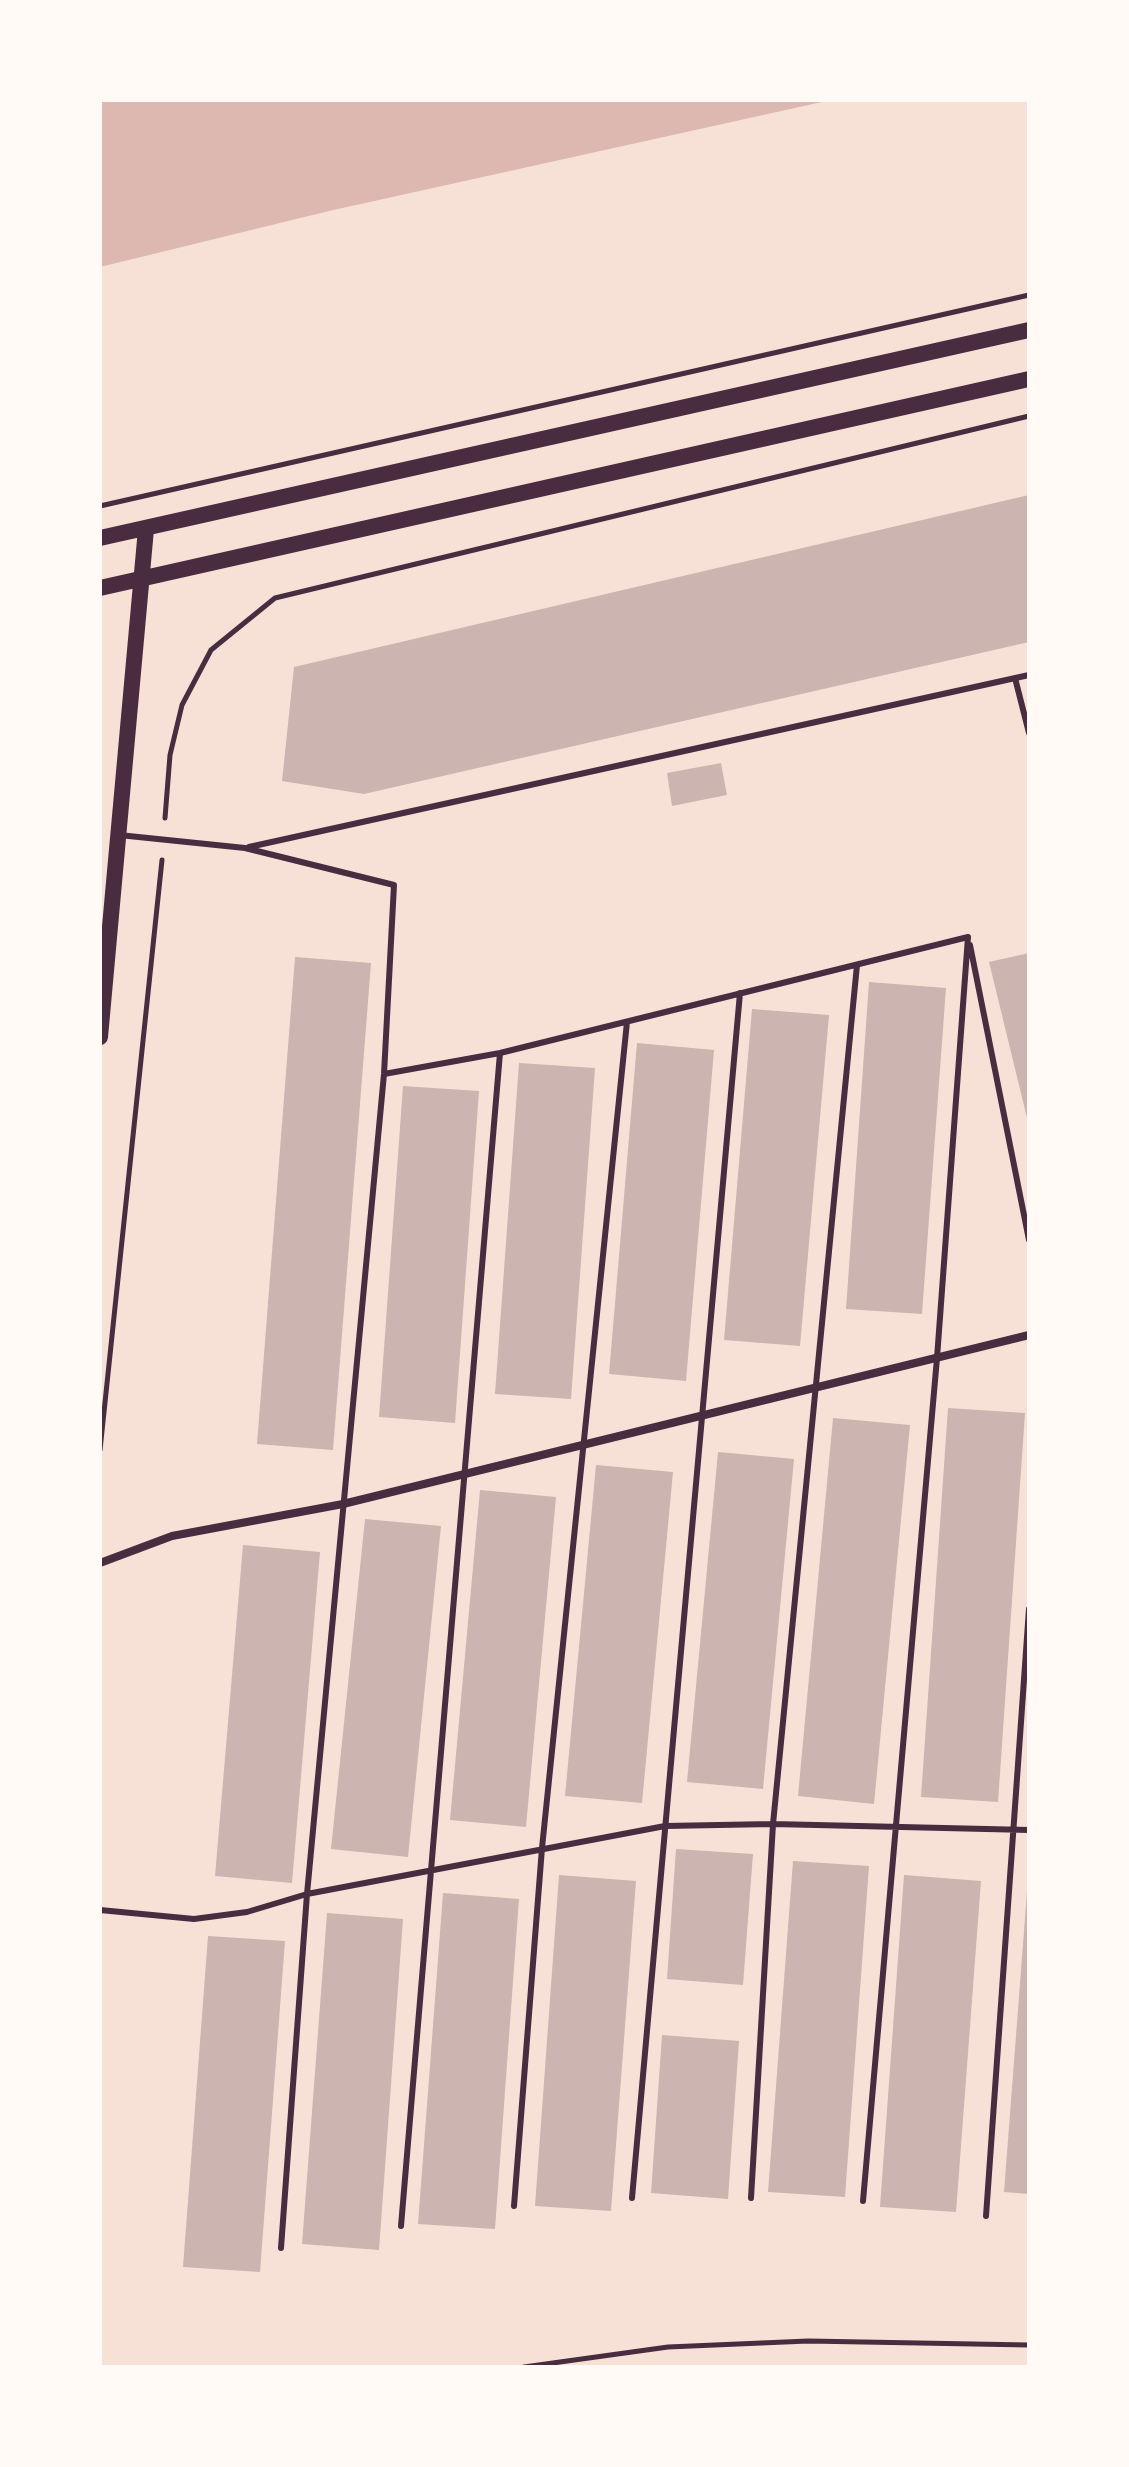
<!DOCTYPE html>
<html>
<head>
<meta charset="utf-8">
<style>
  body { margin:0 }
  #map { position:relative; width:1129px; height:2467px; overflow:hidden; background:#f7e1d7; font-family:"PT Sans Narrow",sans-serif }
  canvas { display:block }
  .frame { position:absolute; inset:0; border:102px solid #fffaf5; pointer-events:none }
</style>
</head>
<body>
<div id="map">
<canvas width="1129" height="2467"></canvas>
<div class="frame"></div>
</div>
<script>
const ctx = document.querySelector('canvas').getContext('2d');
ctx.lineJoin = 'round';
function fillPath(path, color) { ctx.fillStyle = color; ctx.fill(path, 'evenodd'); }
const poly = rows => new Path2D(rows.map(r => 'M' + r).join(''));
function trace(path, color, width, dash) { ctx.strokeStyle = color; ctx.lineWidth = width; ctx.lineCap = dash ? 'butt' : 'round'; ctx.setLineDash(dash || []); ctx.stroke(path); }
const water = poly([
  [100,100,831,100,329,211,100,267]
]);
const building = poly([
  [1029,495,1029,642,364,794,282,781,294,667],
  [721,763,727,795,672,806,667,773],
  [1029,953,1029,1122,1028,1122,989,962],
  [295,957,371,963,333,1450,257,1444],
  [869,982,946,988,922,1314,846,1309],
  [752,1009,829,1015,800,1346,724,1340],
  [637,1043,714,1050,686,1381,609,1374],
  [519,1063,595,1068,571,1399,495,1394],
  [403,1086,479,1091,455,1423,379,1417],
  [948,1408,1025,1413,998,1802,921,1797],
  [833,1418,910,1425,874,1804,798,1796],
  [718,1452,794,1459,763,1789,687,1782],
  [596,1465,673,1472,642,1803,565,1796],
  [480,1490,556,1497,526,1827,450,1820],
  [365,1519,441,1526,408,1857,331,1849],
  [243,1545,320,1552,292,1883,215,1876],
  [676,1849,753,1854,743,1985,667,1979],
  [793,1861,869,1866,845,2197,768,2192],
  [559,1875,636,1881,611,2211,535,2206],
  [904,1875,981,1881,956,2212,880,2207],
  [1027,1892,1029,1892,1029,2194,1004,2192],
  [443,1893,519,1899,495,2229,418,2224],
  [327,1913,403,1919,379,2250,302,2244],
  [208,1936,285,1941,260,2272,183,2267],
  [662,2035,739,2041,728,2199,651,2193]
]);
const path = poly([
  [100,506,1029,295],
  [165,818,170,755,182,705,211,650,275,598,1029,416],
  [100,1450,162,860],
  [524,2367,668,2347,808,2341,1029,2345]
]);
const service = poly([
  [1015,678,1029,733],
  [119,835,245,848,394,885,384,1074,307,1894,281,2248],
  [249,847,1029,675],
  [970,945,1029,1240],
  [384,1074,500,1053,968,937],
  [100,1910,194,1919,247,1912,307,1894,665,1826,773,1824,1029,1830],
  [632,2198,740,993],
  [751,2198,773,1824,857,965],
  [863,2201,937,1358,968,937],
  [514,2206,542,1848,627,1022],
  [986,2216,1029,1609],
  [401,2226,500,1053]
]);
const minor = poly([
  [100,1563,172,1536,343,1504,1029,1335]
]);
const secondary = poly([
  [100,538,1029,330],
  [100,588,1029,379],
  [100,1037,146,529]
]);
fillPath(water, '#dcb8b0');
fillPath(building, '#ccb4b1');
trace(path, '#4a2c40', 5);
trace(service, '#4a2c40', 6);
trace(minor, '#4a2c40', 8);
trace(secondary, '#4a2c40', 16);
</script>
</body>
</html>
